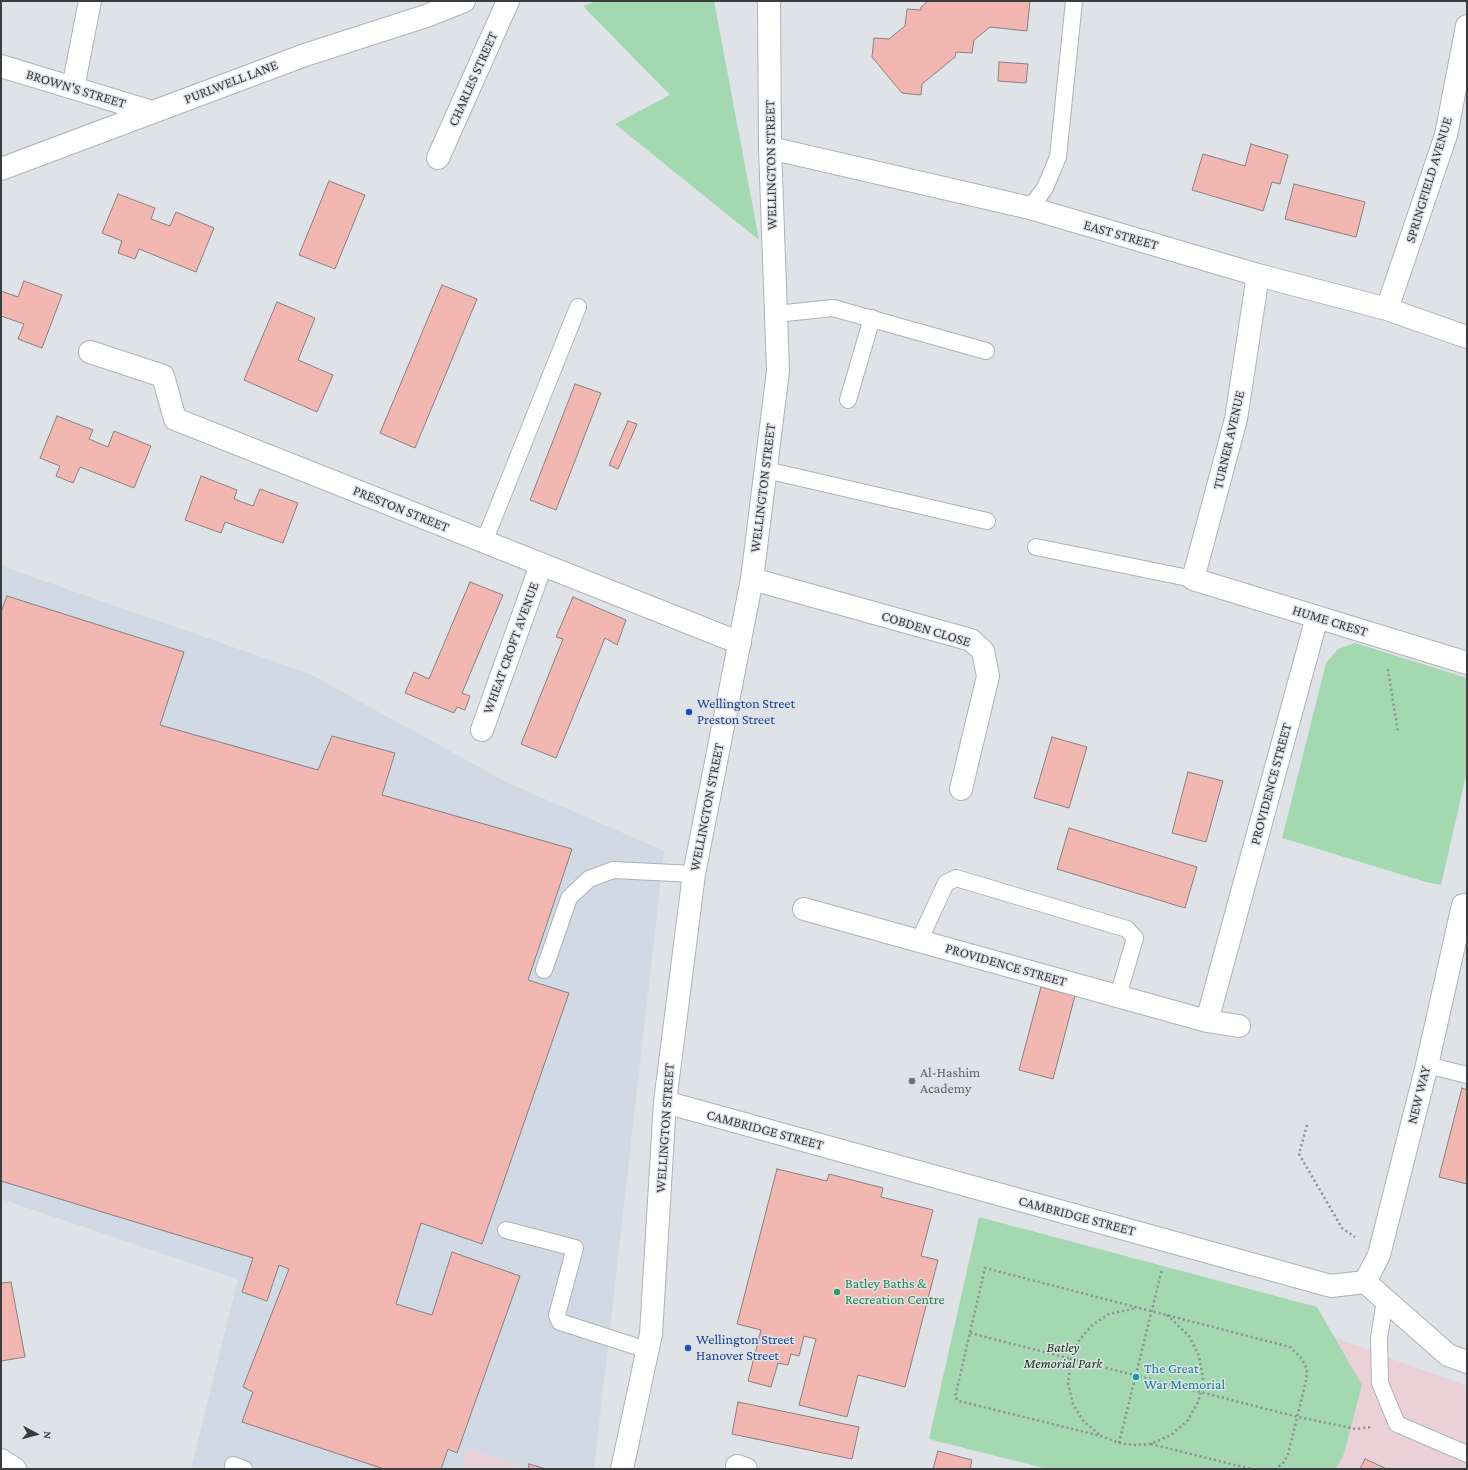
<!DOCTYPE html>
<html>
<head>
<meta charset="utf-8">
<style>
  body { margin:0 }
  #map { position:relative; width:1468px; height:1470px; overflow:hidden; background:#dfe2e7; font-family:"Crimson Pro",serif }
  canvas { display:block }
  .frame { position:absolute; inset:0; border:2px solid #3a3c3e; pointer-events:none }
  .north { position:absolute; left:16px; top:1414px; width:40px; height:40px; -webkit-text-stroke:3px #dfe2e7; paint-order:stroke; rotate:96deg; font-size:11px; font-weight:700; line-height:16px; text-align:center; color:#3a3c3e }
  .north::after { content:''; display:block; margin:auto; width:14px; height:18px; background:#3a3c3e; clip-path:polygon(50% 0,100% 100%,50% 72%,0 100%) }
</style>
</head>
<body>
<div id="map">
<canvas width="1468" height="1470"></canvas>
<div class="frame"></div>
<div class="north">N</div>
</div>
<script>
const ctx = document.querySelector('canvas').getContext('2d');
ctx.lineJoin = 'round';
function fillPath(path, color) { ctx.fillStyle = color; ctx.fill(path, 'evenodd'); }
const poly = rows => new Path2D(rows.map(r => 'M' + r).join(''));
function trace(path, color, width, dash) { ctx.strokeStyle = color; ctx.lineWidth = width; ctx.lineCap = dash ? 'butt' : 'round'; ctx.setLineDash(dash || []); ctx.stroke(path); }
function label(font, color, halo, rows, align = 'center') {
  ctx.font = font + ' "Crimson Pro",serif'; ctx.lineWidth = 3; ctx.setLineDash([]); ctx.textBaseline = 'middle'; ctx.strokeStyle = halo; ctx.fillStyle = color; for (const [text, x, y, turn = 0] of rows) {
    ctx.save(); ctx.translate(x, y); ctx.rotate((+turn || 0) * Math.PI / 180); ctx.textAlign = isNaN(turn) ? turn : align; if (halo) ctx.strokeText(text, 0, 0); ctx.fillText(text, 0, 0); ctx.restore();
  }
}
const commercial = poly([
  [1335,1338,1467,1386,1467,1469,1336,1469,1344,1454,1362,1385],
  [467,1449,531,1469,461,1469]
]);
const built = poly([
  [1,566,310,674,506,782,664,851,594,1469,531,1469,468,1449,461,1469,191,1469,238,1279,1,1199]
]);
const green = poly([
  [597,1,714,1,759,240,615,124,670,95,583,6],
  [1355,643,1467,678,1467,771,1441,885,1426,882,1282,838,1326,663,1338,649],
  [979,1217,1317,1307,1362,1385,1344,1454,1336,1469,1047,1469,929,1439]
]);
const building = poly([
  [928,1,1030,1,1027,31,990,27,974,40,972,53,956,52,955,57,922,84,921,95,902,93,872,57,874,38,889,39,905,26,907,9,921,10,921,7,928,1],
  [999,62,1028,64,1026,83,998,81,999,62],
  [1251,144,1288,155,1280,184,1272,182,1263,211,1192,190,1203,154,1245,166,1251,144],
  [329,181,365,195,335,269,299,255,329,181],
  [1294,184,1365,202,1356,237,1285,219,1294,184],
  [118,194,155,208,151,219,170,226,176,212,214,228,196,272,139,249,135,259,118,253,122,241,102,233,118,194],
  [24,281,62,295,42,348,18,339,24,324,1,316,1,291,18,297,24,281],
  [442,285,477,299,415,448,380,433,442,285],
  [277,302,315,318,298,360,333,375,317,412,244,380,277,302],
  [575,384,601,393,556,510,530,500,575,384],
  [57,416,93,430,89,439,108,447,114,431,151,446,134,488,80,467,73,483,56,476,60,466,40,458,57,416],
  [628,421,637,424,618,469,609,465,628,421],
  [201,476,237,490,234,499,253,506,260,489,298,503,283,543,225,522,221,533,185,520,201,476],
  [470,582,503,595,462,693,470,696,465,710,457,707,454,713,405,693,414,672,429,679,470,582],
  [7,596,184,652,160,725,318,770,332,736,395,753,382,795,572,849,528,980,569,993,482,1244,421,1223,396,1304,432,1315,452,1252,520,1276,457,1453,448,1449,441,1469,384,1469,242,1422,253,1392,243,1387,289,1269,279,1265,267,1301,242,1292,253,1258,1,1181,1,612,7,596],
  [573,597,626,620,617,645,605,638,556,758,521,744,563,639,556,637,573,597],
  [1052,737,1087,747,1069,808,1034,798,1052,737],
  [1188,772,1223,781,1206,842,1172,833,1188,772],
  [1069,828,1197,867,1185,908,1057,869,1069,828],
  [1041,987,1075,996,1053,1079,1019,1070,1041,987],
  [1462,1088,1467,1090,1467,1184,1439,1177,1462,1088],
  [777,1169,827,1181,829,1174,883,1188,881,1197,933,1210,921,1256,938,1260,905,1387,858,1375,847,1417,799,1405,816,1339,804,1336,799,1356,791,1354,788,1365,778,1363,771,1387,748,1381,761,1330,737,1324,777,1169],
  [11,1282,25,1357,1,1361,1,1283,11,1282],
  [738,1402,859,1427,852,1459,732,1434,738,1402],
  [938,1451,972,1460,970,1469,933,1469,938,1451],
  [1365,1459,1387,1469,1360,1469,1365,1459],
  [529,1464,546,1469,528,1469,529,1464]
]);
const path = poly([
  [1388,669,1398,733],
  [1307,1125,1299,1154,1342,1228,1355,1237],
  [1167,1315,1189,1336,1199,1356,1203,1378,1199,1400,1188,1420,1171,1435,1150,1444,1135,1445,1119,1443,1101,1436,959,1401,955,1397,985,1268,1290,1347,1302,1359,1307,1369,1306,1381,1288,1454,1284,1462,1276,1469],
  [970,1333,1298,1417,1356,1429,1372,1427],
  [1099,1434,1084,1422,1073,1404,1068,1383,1071,1359,1078,1342,1091,1326,1109,1314,1137,1308],
  [1119,1443,1162,1269],
  [1151,1444,1251,1469]
]);
const service = poly([
  [1030,208,1045,188,1058,157,1074,1],
  [776,314,833,308,986,351],
  [848,400,872,318],
  [766,470,987,521],
  [484,542,578,307],
  [1036,547,1193,579],
  [919,941,946,883,956,878,1127,929,1135,938,1118,996],
  [544,970,569,898,589,879,613,870,694,874],
  [1427,1065,1467,1075],
  [506,1230,575,1248,557,1315,560,1322,647,1350],
  [1385,1300,1379,1338,1380,1383,1397,1424,1467,1454],
  [233,1465,244,1469]
]);
const minor = poly([
  [1,66,152,112],
  [73,88,90,1],
  [770,148,1030,208,1258,275,1387,309,1467,337],
  [438,158,508,1],
  [1258,275,1236,419,1193,579,1467,663],
  [1387,309,1446,135,1467,26],
  [90,352,163,376,175,419,740,643],
  [752,579,971,640,983,651,988,676,961,789],
  [482,730,541,565],
  [804,909,1207,1021,1239,1026],
  [1207,1021,1317,617],
  [665,1102,1331,1286,1365,1282,1448,1355,1467,1362],
  [1365,1282,1379,1255,1427,1065,1463,905],
  [1,1460,15,1469],
  [737,1466,746,1469]
]);
const tertiary = poly([
  [1,169,305,55,426,16,464,1],
  [622,1469,651,1334,665,1102,694,874,752,579,778,371,770,148,769,1]
]);
const markers = [
  [689,712,4,"#1a4fb4"],
  [912,1081,4,"#6b7280"],
  [837,1292,4,"#2e9e5b"],
  [688,1348,4,"#1a4fb4"],
  [1136,1377,4,"#0f9aa8"]
];
const streetNames = [
  ["CHARLES STREET",473,79,-66],
  ["PURLWELL LANE",231,82,-21],
  ["BROWN'S STREET",76,89,17],
  ["WELLINGTON STREET",771,165,-91],
  ["SPRINGFIELD AVENUE",1429,180,-73],
  ["EAST STREET",1121,235,16],
  ["TURNER AVENUE",1229,440,-77],
  ["WELLINGTON STREET",763,488,-83],
  ["PRESTON STREET",401,509,22],
  ["HUME CREST",1330,621,17],
  ["COBDEN CLOSE",926,629,17],
  ["WHEAT CROFT AVENUE",511,648,-70],
  ["PROVIDENCE STREET",1271,784,-75],
  ["WELLINGTON STREET",707,807,-79],
  ["PROVIDENCE STREET",1006,965,16],
  ["NEW WAY",1419,1095,-76],
  ["WELLINGTON STREET",665,1128,-86],
  ["CAMBRIDGE STREET",765,1130,15],
  ["CAMBRIDGE STREET",1077,1216,15]
];
const transitNames = [
  ["Wellington Street",697,704],
  ["Preston Street",697,720],
  ["Wellington Street",696,1340],
  ["Hanover Street",696,1356]
];
const worshipNames = [
  ["Al-Hashim",920,1073],
  ["Academy",920,1089]
];
const leisureNames = [
  ["Batley Baths &",845,1284],
  ["Recreation Centre",845,1300]
];
const parkNames = [
  ["Batley",1063,1348],
  ["Memorial Park",1063,1364]
];
const cultureNames = [
  ["The Great",1144,1369],
  ["War Memorial",1144,1385]
];
fillPath(commercial, '#ead1d7');
fillPath(built, '#d0d9e4');
fillPath(green, '#a3d8b0');
fillPath(building, '#f3b7b2');
trace(building, '#878080', 1);
trace(service, '#aeb2b6', 18);
trace(minor, '#aeb2b6', 24);
trace(tertiary, '#aeb2b6', 24);
trace(path, '#8c8f92', 2.5, [2, 3]);
trace(service, '#fff', 16);
trace(minor, '#fff', 22);
trace(tertiary, '#fff', 22);
for (const [x, y, r, color] of markers) { const dot = new Path2D(); dot.arc(x, y, r, 0, 2 * Math.PI); ctx.fillStyle = color; ctx.fill(dot); trace(dot, '#dfe2e7', 1.5); }
label('14px', '#3a3c3e', '#dfe2e7', streetNames);
label('14px', '#164399', '#dfe2e7', transitNames, 'left');
label('14px', '#5b616d', '#dfe2e7', worshipNames, 'left');
label('14px', '#27864d', '#dfe2e7', leisureNames, 'left');
label('italic 14px', '#11341c', '#dfe2e7', parkNames);
label('14px', '#0d838f', '#dfe2e7', cultureNames, 'left');
</script>
</body>
</html>
